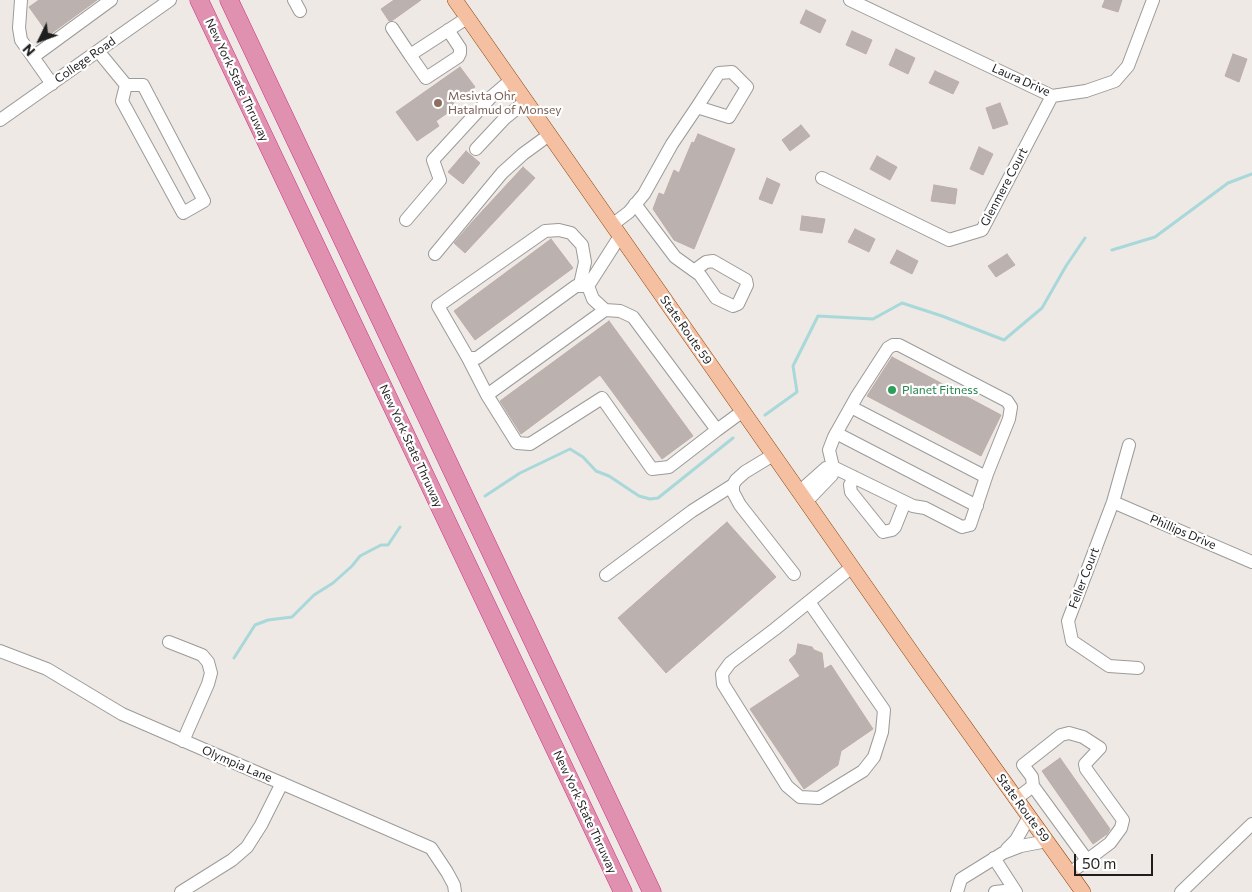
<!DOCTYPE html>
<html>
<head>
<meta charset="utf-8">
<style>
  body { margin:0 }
  #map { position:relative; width:1252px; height:892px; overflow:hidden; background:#eee9e4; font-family:Commissioner,sans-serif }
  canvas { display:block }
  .north { position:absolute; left:15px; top:15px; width:50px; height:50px; -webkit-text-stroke:4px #fff; paint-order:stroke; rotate:228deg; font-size:14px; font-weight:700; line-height:20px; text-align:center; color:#1e1e1e }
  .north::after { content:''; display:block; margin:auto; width:18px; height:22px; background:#1e1e1e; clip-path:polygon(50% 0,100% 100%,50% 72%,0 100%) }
  .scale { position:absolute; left:1074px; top:854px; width:79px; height:22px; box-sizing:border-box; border:2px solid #1e1e1e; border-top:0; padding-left:6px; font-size:15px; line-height:18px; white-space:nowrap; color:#1e1e1e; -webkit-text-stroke:4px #fff; paint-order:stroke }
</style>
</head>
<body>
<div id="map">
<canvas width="1252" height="892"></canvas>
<div class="north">N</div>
<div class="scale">50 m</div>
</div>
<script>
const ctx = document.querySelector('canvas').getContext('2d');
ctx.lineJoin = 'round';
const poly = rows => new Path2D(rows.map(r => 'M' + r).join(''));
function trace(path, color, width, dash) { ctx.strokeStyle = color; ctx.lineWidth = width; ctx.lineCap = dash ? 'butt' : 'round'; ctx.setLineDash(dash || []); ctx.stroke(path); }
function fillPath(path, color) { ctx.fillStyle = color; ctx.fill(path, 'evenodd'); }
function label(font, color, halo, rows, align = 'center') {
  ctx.font = font + ' Commissioner,sans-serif'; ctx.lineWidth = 4.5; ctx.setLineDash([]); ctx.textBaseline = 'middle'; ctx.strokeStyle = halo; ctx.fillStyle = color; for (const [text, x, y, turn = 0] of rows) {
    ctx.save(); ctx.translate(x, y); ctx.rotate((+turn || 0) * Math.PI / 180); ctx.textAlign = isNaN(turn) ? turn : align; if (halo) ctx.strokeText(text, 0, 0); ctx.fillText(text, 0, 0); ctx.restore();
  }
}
const stream = poly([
  [1112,250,1155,237,1228,183,1252,174],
  [765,415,797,392,793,366,818,316,873,319,902,303,942,316,1004,340,1042,308,1066,266,1085,238],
  [485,496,520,473,570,449,583,457,596,471,609,476,639,496,650,499,658,498,733,438],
  [234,658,255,625,268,620,292,617,314,595,333,583,352,566,360,556,381,545,388,545,400,527]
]);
const building = poly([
  [39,0,97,0,49,35,29,7,39,0],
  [394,0,421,0,393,20,389,21,381,9,394,0],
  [1105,0,1122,0,1118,12,1102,7,1105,0],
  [806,10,826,20,820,33,800,23,806,10],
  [852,31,872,40,866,54,846,45,852,31],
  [896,49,915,58,908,74,889,65,896,49],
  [1233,54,1247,59,1239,82,1225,76,1233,54],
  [460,67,475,87,453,103,456,107,436,121,439,126,417,141,396,112,460,67],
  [935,71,959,82,953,94,929,83,935,71],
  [1000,103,1008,124,993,129,986,108,1000,103],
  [801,125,810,136,790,151,782,140,801,125],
  [698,134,735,149,694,249,674,240,653,209,659,193,664,195,674,170,679,173,692,142,694,143,698,134],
  [979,147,993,154,983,175,970,169,979,147],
  [466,151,480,163,463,184,448,172,466,151],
  [877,156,897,167,890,180,870,169,877,156],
  [523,167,535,178,465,253,454,243,473,221,523,167],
  [767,178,780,184,772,204,759,199,767,178],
  [934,185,957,189,955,204,931,201,934,185],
  [802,216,825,219,822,233,800,230,802,216],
  [855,229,875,239,869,252,848,242,855,229],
  [551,239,573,268,475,340,454,311,551,239],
  [897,250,918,261,912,274,890,263,897,250],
  [1007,254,1015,265,996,277,988,266,1007,254],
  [609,321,693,436,662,459,600,375,521,434,500,401,609,321],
  [892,357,1001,415,981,456,867,396,892,357],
  [727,522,776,577,666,673,618,618,727,522],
  [798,644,812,647,814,650,822,653,824,669,831,665,873,729,841,751,838,765,804,789,750,709,800,676,789,660,796,654,798,644],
  [1060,758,1110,829,1107,834,1093,844,1042,771,1060,758]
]);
const minor = poly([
  [21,0,19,28,21,40,52,84],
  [294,0,300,11],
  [850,0,1052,96,1086,91,1115,81,1128,66,1153,0],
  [392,28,410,55,467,18],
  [98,51,126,85,122,101,183,213,204,201,143,85,126,85],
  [410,55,426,78,458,57,460,53,460,48,448,30],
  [33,57,111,0],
  [0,120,170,0],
  [476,149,505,118,526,101],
  [822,178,949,240,982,230,1052,96],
  [635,204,675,257,700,275,716,298,733,306,738,304,747,285,746,280,713,261,706,262,695,270],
  [406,220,440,180,433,160,490,98,511,80],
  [612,225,629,212,644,194,672,144,697,107,719,73,732,72,747,87,729,117,697,107],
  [435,254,502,173,523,154,549,135],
  [588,286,620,236],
  [893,345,899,345,1007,401,1011,407,1009,419,987,474,970,525,962,527,925,508,913,506,833,467,829,450,834,437,857,396,888,348,893,345],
  [468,358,477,358,576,286,588,286],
  [487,395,605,310],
  [851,407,986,477],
  [717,430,669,467,652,469,602,398,530,444,517,443,487,395,468,358,438,306,545,231,559,230,571,233,582,245,585,262,581,280,588,286,593,299,605,310,620,311,633,317,717,430,743,411],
  [836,433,977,506],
  [1129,445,1113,502,1068,621,1072,641,1109,666,1138,668],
  [773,455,745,472,736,480,733,485,733,492,740,505,794,574],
  [854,477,850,485,851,492,883,532,892,530,895,527,905,502],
  [799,492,826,468,833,467,832,475,806,502],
  [1113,502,1252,562],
  [606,575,692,511,733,485],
  [809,602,884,710,882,732,874,757,863,771,819,798,800,797,787,786,723,684,722,674,730,663,775,629,852,567],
  [169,642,202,655,208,662,211,673,208,684,183,741],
  [0,651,47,669,122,714,431,848,447,872,454,885,455,892],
  [1033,786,1087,860],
  [1016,799,1033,786,1032,777,1023,765,1061,735,1069,733,1083,737,1100,748,1085,764,1086,769,1123,820,1121,828,1110,843,1070,873],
  [1007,849,1016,840,1029,817],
  [994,858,1016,892],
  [181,892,232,860,247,847,261,825,282,783],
  [957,892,961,879,1003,853,1021,846,1047,841],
  [995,892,1014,890],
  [1181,892,1252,824]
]);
const major = poly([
  [455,0,917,660,1083,892]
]);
const highway = poly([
  [199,0,623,892],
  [229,0,652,892]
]);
const markers = [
  [438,103,5,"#8d6e63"],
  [892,390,5,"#2e9e5b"]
];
const streetNames = [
  ["College Road",85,60,-35],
  ["New York State Thruway",237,80,65],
  ["Laura Drive",1021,80,24],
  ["Glenmere Court",1004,187,-62],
  ["State Route 59",686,330,55],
  ["New York State Thruway",411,446,65],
  ["Phillips Drive",1183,532,23],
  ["Feller Court",1084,578,-69],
  ["Olympia Lane",237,764,23],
  ["State Route 59",1023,808,54],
  ["New York State Thruway",585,812,65]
];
const educationNames = [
  ["Mesivta Ohr",448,96],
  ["Hatalmud of Monsey",448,110]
];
const leisureNames = [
  ["Planet Fitness",902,390]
];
trace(stream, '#a8d8d9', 3);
fillPath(building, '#bbb1ae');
trace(building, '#bfada8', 1);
trace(minor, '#9b9b9b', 14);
trace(major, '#8d470b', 16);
trace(highway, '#cd3087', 19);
trace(minor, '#fff', 12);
trace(major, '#f5c0a2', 15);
trace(highway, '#e091b0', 18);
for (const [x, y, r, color] of markers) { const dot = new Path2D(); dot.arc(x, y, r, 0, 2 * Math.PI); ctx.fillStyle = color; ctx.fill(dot); trace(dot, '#fff', 2); }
label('12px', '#1e1e1e', '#fff', streetNames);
label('12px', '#785e54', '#fff', educationNames, 'left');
label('12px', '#27864d', '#fff', leisureNames, 'left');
</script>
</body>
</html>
